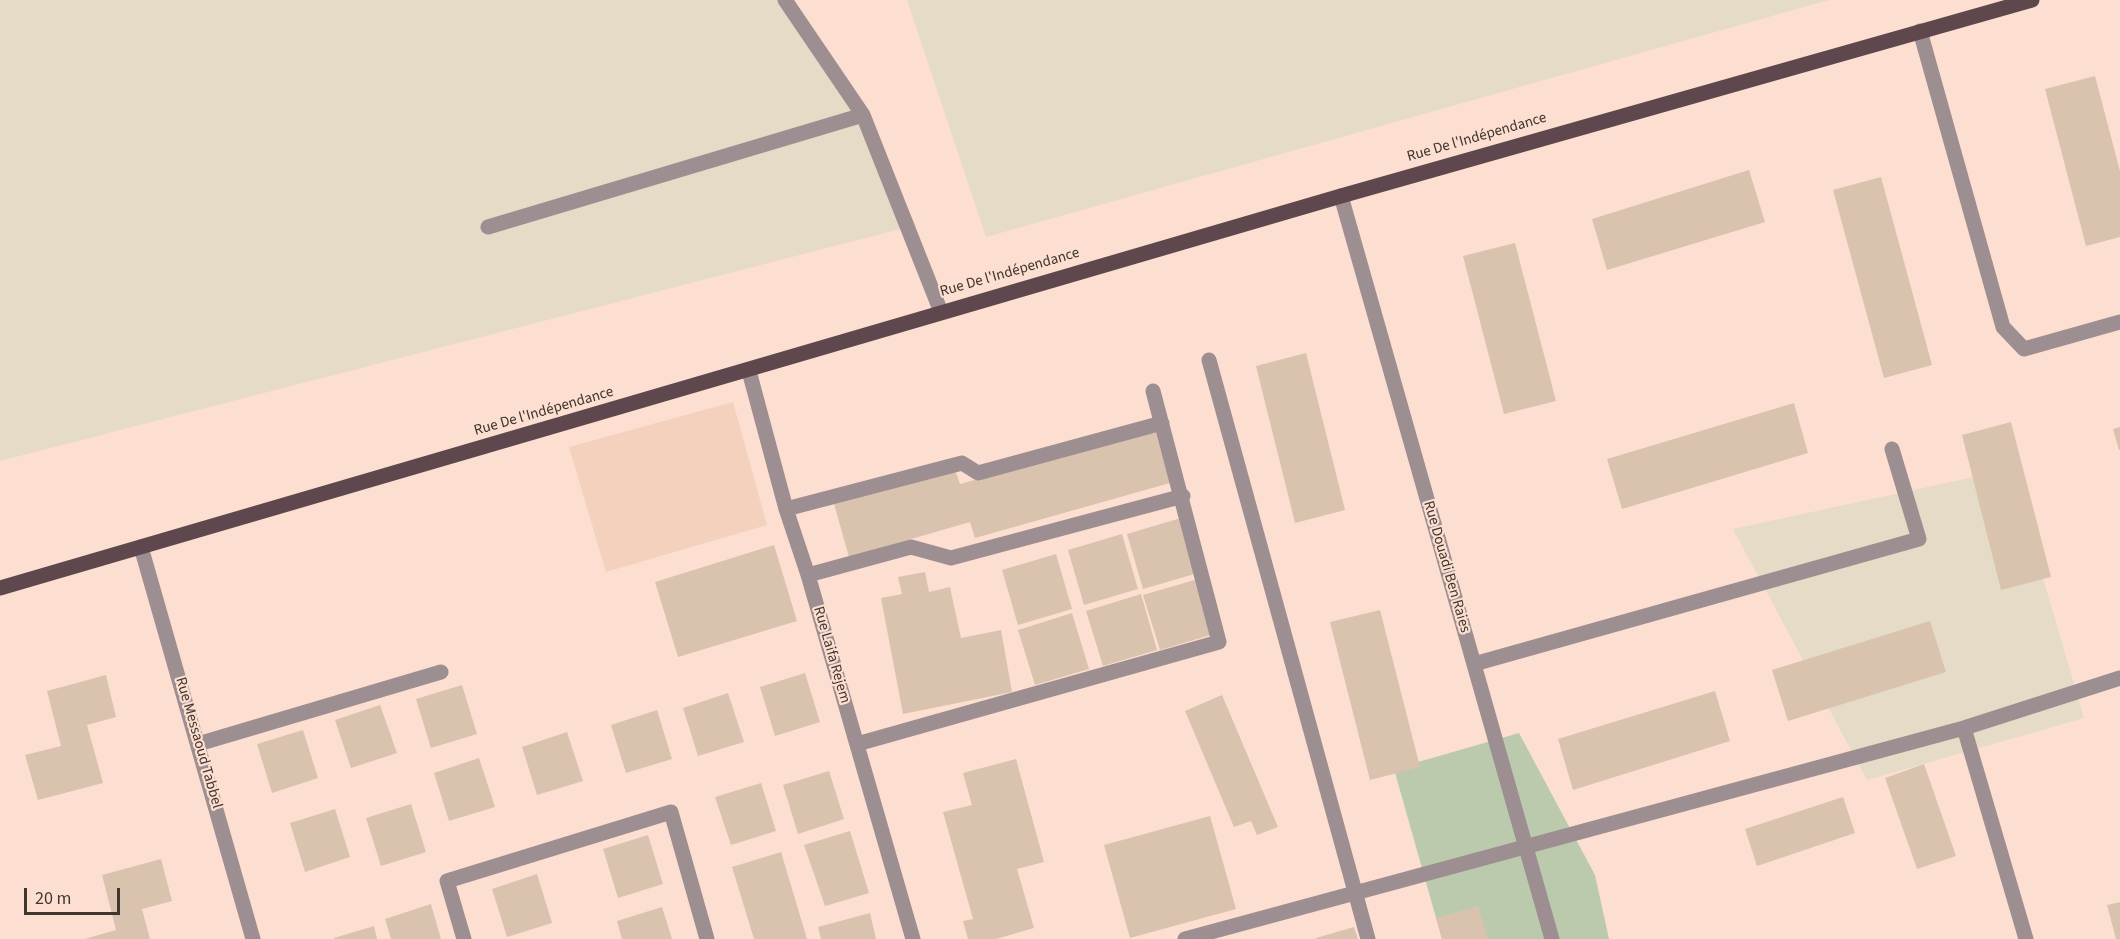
<!DOCTYPE html>
<html>
<head>
<meta charset="utf-8">
<style>
  body { margin:0 }
  #map { position:relative; width:2120px; height:939px; overflow:hidden; background:#fcdfd0; font-family:"Source Sans 3",sans-serif }
  canvas { display:block }
  .scale { position:absolute; left:24px; top:888px; width:96px; height:27px; box-sizing:border-box; border:3px solid #40352f; border-top:0; padding-left:8px; font-size:18px; line-height:21px; white-space:nowrap; color:#40352f; -webkit-text-stroke:4px #fcdfd0; paint-order:stroke }
</style>
</head>
<body>
<div id="map">
<canvas width="2120" height="939"></canvas>
<div class="scale">20 m</div>
</div>
<script>
const ctx = document.querySelector('canvas').getContext('2d');
ctx.lineJoin = 'round';
function fillPath(path, color) { ctx.fillStyle = color; ctx.fill(path, 'evenodd'); }
const poly = rows => new Path2D(rows.map(r => 'M' + r).join(''));
function trace(path, color, width, dash) { ctx.strokeStyle = color; ctx.lineWidth = width; ctx.lineCap = dash ? 'butt' : 'round'; ctx.setLineDash(dash || []); ctx.stroke(path); }
function label(font, color, halo, rows, align = 'center') {
  ctx.font = font + ' "Source Sans 3",sans-serif'; ctx.lineWidth = 4.5; ctx.setLineDash([]); ctx.textBaseline = 'middle'; ctx.strokeStyle = halo; ctx.fillStyle = color; for (const [text, x, y, turn = 0] of rows) {
    ctx.save(); ctx.translate(x, y); ctx.rotate((+turn || 0) * Math.PI / 180); ctx.textAlign = isNaN(turn) ? turn : align; if (halo) ctx.strokeText(text, 0, 0); ctx.fillText(text, 0, 0); ctx.restore();
  }
}
const built = poly([
  [733,402,767,525,606,572,569,447]
]);
const education = poly([
  [0,0,778,0,830,69,916,225,0,461],
  [907,0,1829,0,986,237],
  [2011,469,2084,718,1867,780,1733,529]
]);
const green = poly([
  [1519,733,1595,875,1609,939,1442,939,1394,769]
]);
const building = poly([
  [2095,76,2120,171,2120,237,2086,246,2045,89],
  [1749,170,1765,222,1607,270,1592,219],
  [1881,177,1932,365,1884,378,1833,190],
  [1515,243,1556,401,1504,414,1463,256],
  [1306,353,1345,510,1295,523,1256,366],
  [1794,403,1808,453,1622,509,1607,459],
  [2011,422,2051,577,2001,590,1962,435],
  [2120,427,2120,450,2119,450,2113,429],
  [1155,429,1170,483,975,538,970,522,849,557,834,504,955,470,960,484],
  [1181,518,1198,573,1143,589,1127,534],
  [1122,534,1138,589,1084,605,1068,550],
  [774,545,797,621,678,657,655,582],
  [1056,554,1072,609,1018,625,1002,570],
  [925,572,929,592,950,587,961,638,1001,630,1012,692,903,714,881,598,902,594,898,577],
  [1198,579,1214,634,1160,650,1143,595],
  [1141,594,1157,650,1103,666,1086,611],
  [1380,610,1420,767,1370,780,1330,622],
  [1072,613,1089,669,1035,685,1018,630],
  [1930,621,1946,672,1788,721,1772,670],
  [805,673,820,722,775,736,760,687],
  [106,675,116,717,87,725,103,783,38,800,25,755,61,746,47,691],
  [462,685,477,734,431,748,416,699],
  [1715,691,1730,741,1573,790,1558,739],
  [728,693,744,742,698,756,683,708],
  [1222,695,1278,827,1257,835,1251,821,1234,827,1185,711],
  [380,705,397,753,351,768,335,720],
  [657,710,672,759,626,773,611,725],
  [303,730,318,778,272,793,257,744],
  [567,732,583,781,537,795,522,747],
  [479,758,495,807,449,821,434,773],
  [1016,759,1044,862,1017,869,1034,928,996,939,968,939,963,921,973,919,943,812,972,805,963,773],
  [1924,764,1956,856,1917,869,1885,778],
  [829,771,844,819,798,834,783,785],
  [761,783,776,831,731,845,715,797],
  [1843,797,1855,833,1757,866,1745,829],
  [411,804,426,852,381,866,366,818],
  [335,809,350,857,305,872,290,823],
  [1210,816,1236,909,1130,938,1104,845],
  [850,831,869,893,825,906,804,845],
  [648,835,663,884,618,898,603,849],
  [781,852,807,939,754,939,732,867],
  [161,859,172,901,142,909,150,939,85,939,116,930,102,875],
  [537,874,552,923,507,937,492,889],
  [2120,902,2120,939,2116,939,2107,905],
  [431,904,441,939,391,939,385,919],
  [1478,906,1488,939,1442,939,1436,918],
  [662,907,672,939,622,939,617,921],
  [870,913,876,939,821,939,818,927],
  [374,926,377,939,334,939,334,938],
  [1354,927,1358,939,1316,939,1316,938]
]);
const minor = poly([
  [785,0,863,115,941,312],
  [1920,31,2003,327,2024,349,2120,322],
  [1341,196,1552,939],
  [488,227,863,115],
  [1209,360,1368,939],
  [749,371,786,509,808,575,913,939],
  [786,509,962,463,978,473,1162,423],
  [141,547,253,939],
  [808,575,911,547,951,558,1183,496],
  [1474,664,1919,539,1892,449],
  [1964,728,2026,939],
  [198,744,441,672],
  [857,744,1219,642,1153,391],
  [464,939,447,881,671,812,707,939],
  [1185,939,1964,728,2120,678]
]);
const major = poly([
  [0,588,1341,196,2032,0]
]);
const streetNames = [
  ["Rue De l'Indépendance",1477,138,-16],
  ["Rue De l'Indépendance",1010,273,-16],
  ["Rue De l'Indépendance",544,412,-16],
  ["Rue Douadi Ben Raies",1446,567,74],
  ["Rue Laifa Rejem",831,655,74],
  ["Rue Messaoud Tabbel",198,743,74]
];
fillPath(built, '#f3d1bd');
fillPath(education, '#e5dbc6');
fillPath(green, '#bbcaad');
fillPath(building, '#d9c3ae');
trace(minor, '#9c8e91', 15);
trace(major, '#5e484d', 15);
label('15px', '#40352f', '#fcdfd0', streetNames);
</script>
</body>
</html>
